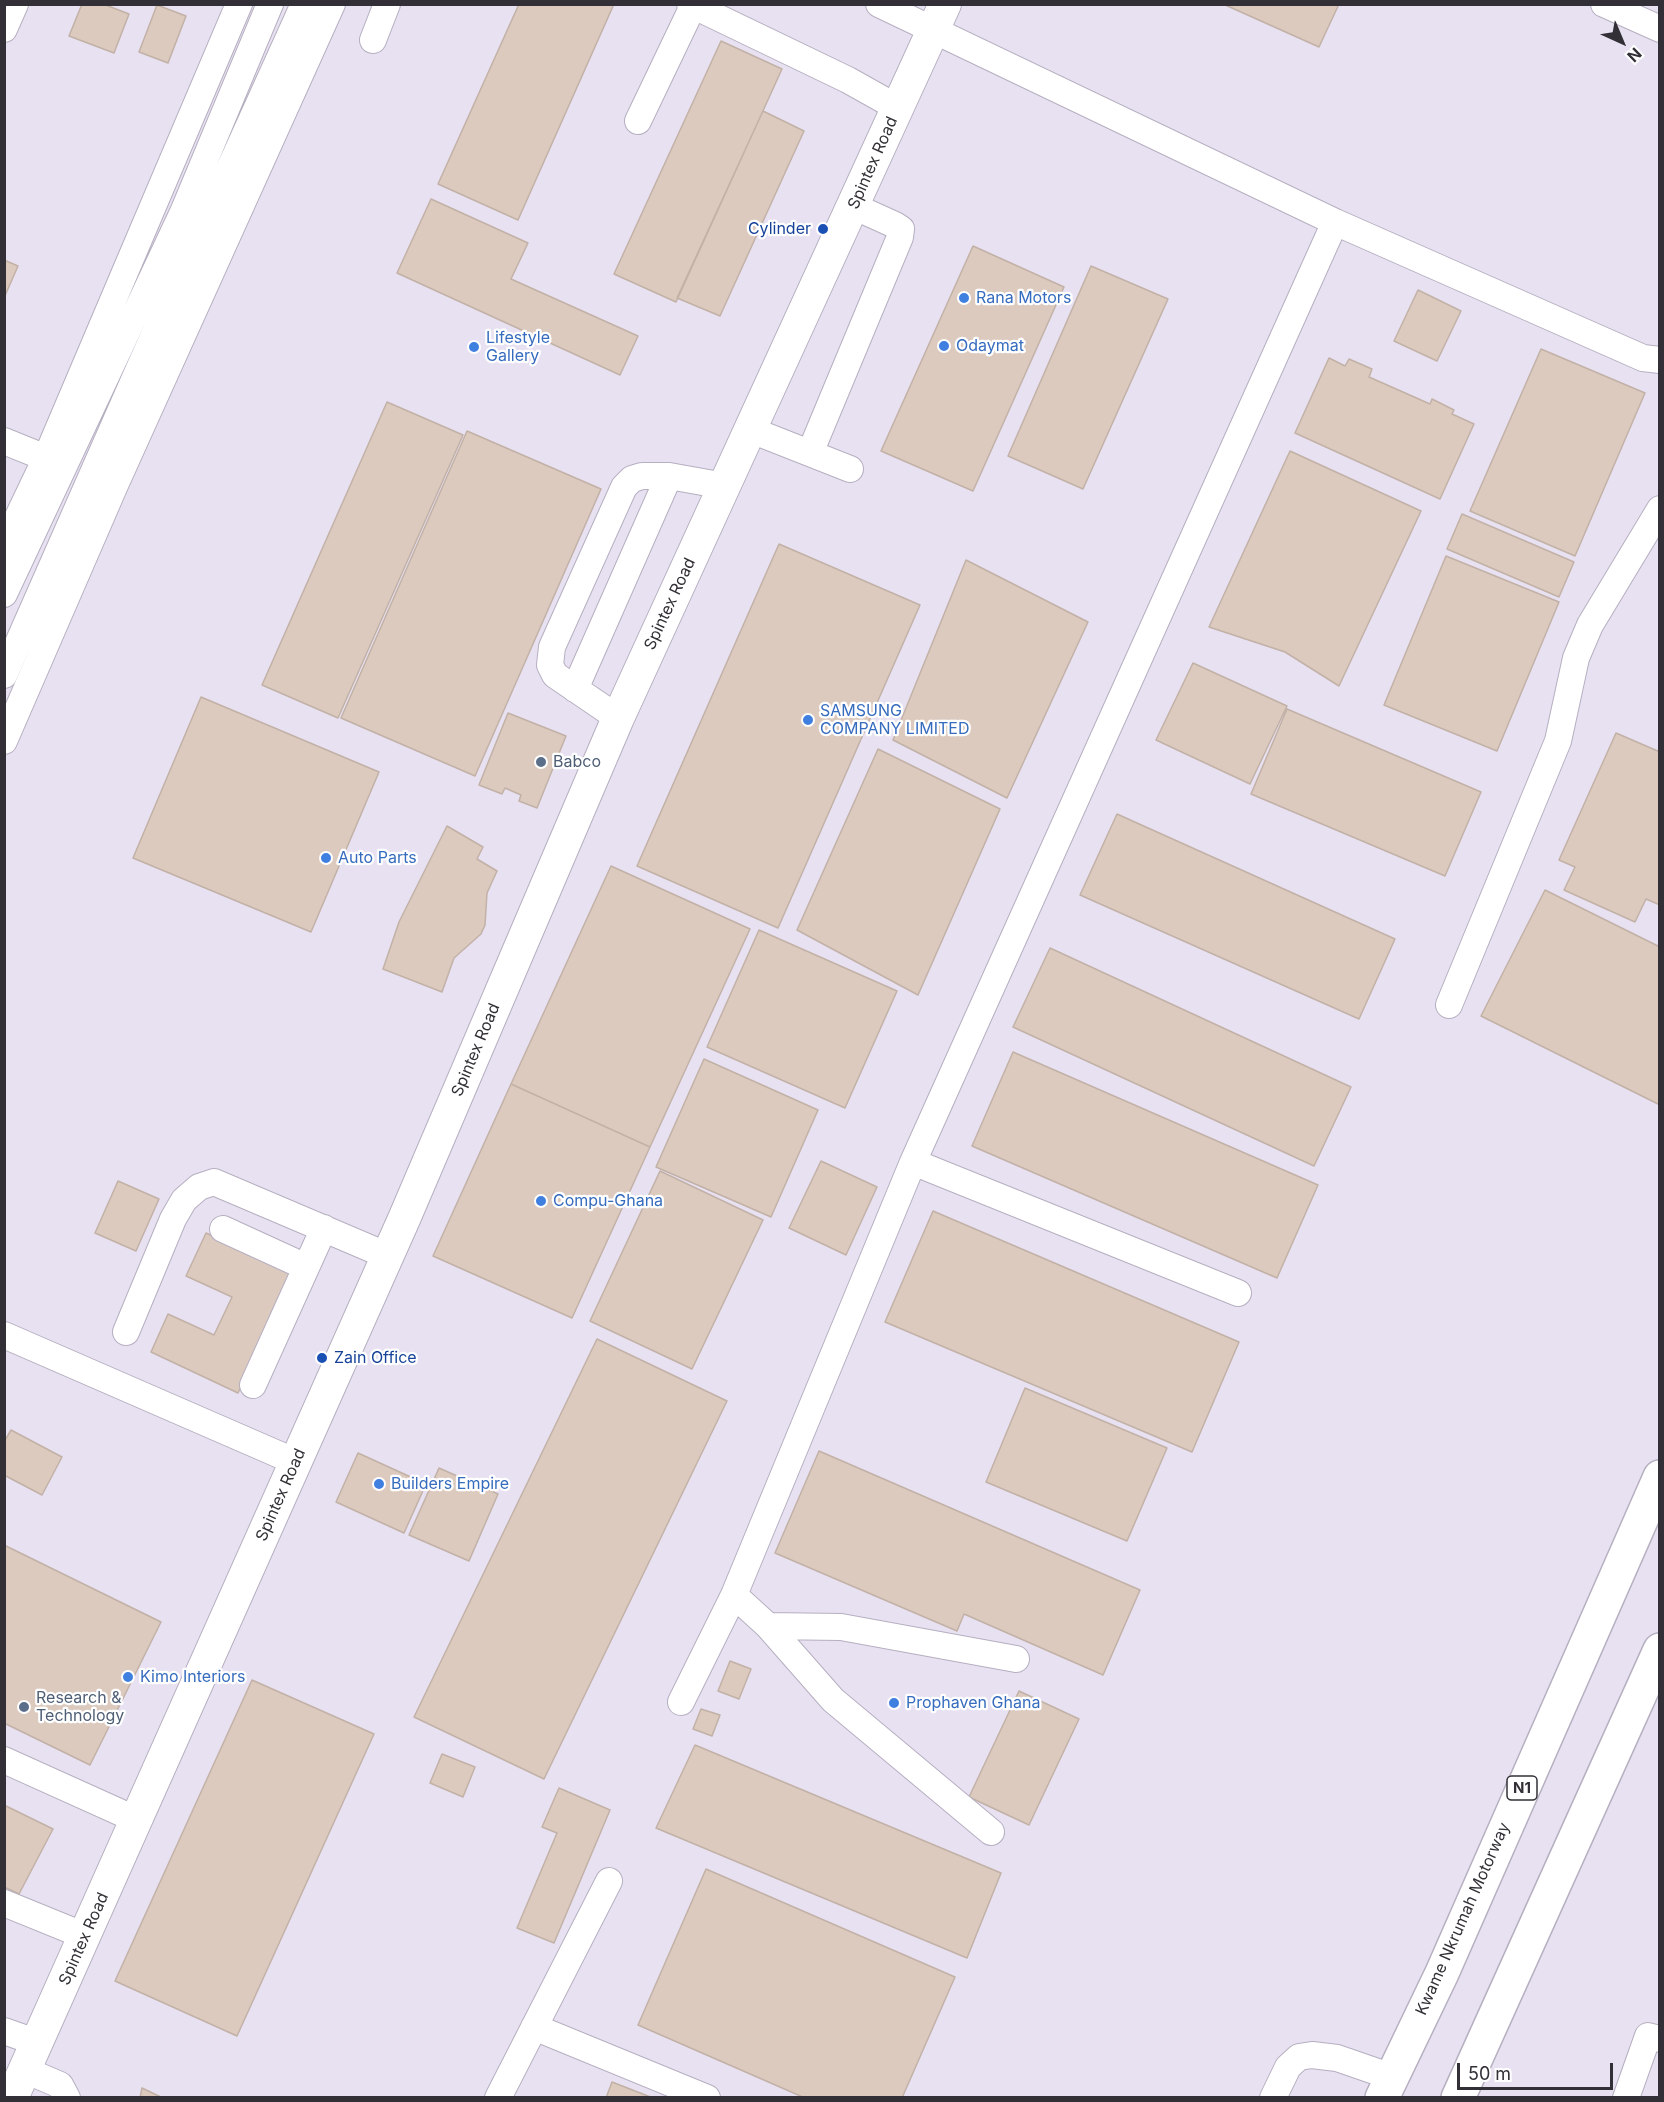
<!DOCTYPE html>
<html>
<head>
<meta charset="utf-8">
<style>
  body { margin:0 }
  #map { position:relative; width:1664px; height:2102px; overflow:hidden; background:#e8e1f2; font-family:Inter,sans-serif }
  canvas { display:block }
  .frame { position:absolute; inset:0; border:6px solid #323036; pointer-events:none }
  .north { position:absolute; left:1592px; top:12px; width:60px; height:60px; -webkit-text-stroke:4px #fff; paint-order:stroke; rotate:136deg; font-size:16px; font-weight:700; line-height:24px; text-align:center; color:#323036 }
  .north::after { content:''; display:block; margin:auto; width:21px; height:27px; background:#323036; clip-path:polygon(50% 0,100% 100%,50% 72%,0 100%) }
  .scale { position:absolute; left:1457px; top:2063px; width:156px; height:27px; box-sizing:border-box; border:3px solid #323036; border-top:0; padding-left:8px; font-size:18px; line-height:21px; white-space:nowrap; color:#323036; -webkit-text-stroke:4px #fff; paint-order:stroke }
</style>
</head>
<body>
<div id="map">
<canvas width="1664" height="2102"></canvas>
<div class="frame"></div>
<div class="north">N</div>
<div class="scale">50 m</div>
</div>
<script>
const ctx = document.querySelector('canvas').getContext('2d');
ctx.lineJoin = 'round';
function fillPath(path, color) { ctx.fillStyle = color; ctx.fill(path, 'evenodd'); }
const poly = rows => new Path2D(rows.map(r => 'M' + r).join(''));
function trace(path, color, width, dash) { ctx.strokeStyle = color; ctx.lineWidth = width; ctx.lineCap = dash ? 'butt' : 'round'; ctx.setLineDash(dash || []); ctx.stroke(path); }
function label(font, color, halo, rows, align = 'center') {
  ctx.font = font + ' Inter,sans-serif'; ctx.lineWidth = 4.5; ctx.setLineDash([]); ctx.textBaseline = 'middle'; ctx.strokeStyle = halo; ctx.fillStyle = color; for (const [text, x, y, turn = 0] of rows) {
    ctx.save(); ctx.translate(x, y); ctx.rotate((+turn || 0) * Math.PI / 180); ctx.textAlign = isNaN(turn) ? turn : align; if (halo) ctx.strokeText(text, 0, 0); ctx.fillText(text, 0, 0); ctx.restore();
  }
}
const building = poly([
  [82,4,103,4,129,14,114,53,69,36,82,4],
  [519,4,614,4,518,220,438,184,519,4],
  [1223,4,1339,4,1319,47,1223,4],
  [157,5,186,16,168,63,139,52,157,5],
  [721,41,782,69,676,302,614,274,721,41],
  [763,111,804,131,720,316,677,298,763,111],
  [431,199,528,243,511,279,638,336,620,375,397,273,431,199],
  [973,246,1064,287,973,491,881,451,973,246],
  [4,260,18,266,4,298,4,260],
  [1091,266,1168,299,1083,489,1008,456,1091,266],
  [1418,290,1461,311,1437,361,1394,341,1418,290],
  [1541,349,1645,393,1575,556,1470,511,1541,349],
  [1329,358,1345,366,1349,359,1372,369,1369,377,1430,404,1432,399,1454,410,1452,414,1474,424,1440,499,1295,433,1329,358],
  [387,402,463,435,338,718,262,685,387,402],
  [467,431,601,489,475,776,341,718,467,431],
  [1290,451,1421,511,1339,686,1285,652,1209,627,1290,451],
  [1462,514,1574,562,1559,597,1447,549,1462,514],
  [779,544,920,605,778,928,637,866,779,544],
  [1446,556,1559,602,1497,751,1384,705,1446,556],
  [966,560,1088,622,1007,798,893,740,966,560],
  [1193,663,1287,706,1250,784,1156,740,1193,663],
  [201,697,379,772,311,932,133,858,201,697],
  [1287,709,1481,792,1445,876,1251,794,1287,709],
  [508,713,566,736,537,808,519,801,521,795,505,788,502,794,479,785,508,713],
  [1616,733,1660,752,1660,905,1646,899,1635,922,1564,890,1575,867,1559,860,1616,733],
  [878,749,1000,809,918,995,797,930,878,749],
  [1117,814,1395,939,1359,1019,1080,895,1117,814],
  [447,826,483,847,477,859,497,871,487,893,485,925,481,934,454,958,442,992,383,969,399,922,447,826],
  [611,866,750,929,650,1147,511,1084,611,866],
  [1545,890,1660,947,1660,1105,1481,1016,1545,890],
  [759,930,897,991,845,1108,707,1047,759,930],
  [1050,948,1351,1087,1314,1166,1013,1027,1050,948],
  [1013,1052,1318,1185,1277,1278,972,1146,1013,1052],
  [704,1059,818,1110,771,1217,656,1167,704,1059],
  [511,1084,650,1147,572,1318,433,1256,511,1084],
  [821,1161,877,1187,846,1255,789,1228,821,1161],
  [660,1171,763,1220,692,1369,590,1321,660,1171],
  [118,1181,159,1199,136,1251,95,1233,118,1181],
  [933,1211,1239,1342,1192,1452,885,1322,933,1211],
  [206,1233,294,1273,238,1393,151,1352,168,1314,214,1335,232,1297,186,1276,206,1233],
  [597,1339,727,1401,544,1779,414,1717,597,1339],
  [1025,1388,1167,1448,1127,1541,986,1482,1025,1388],
  [11,1430,62,1457,42,1495,4,1475,4,1442,11,1430],
  [819,1451,1140,1590,1103,1675,964,1614,957,1631,775,1553,819,1451],
  [358,1453,426,1484,404,1533,336,1502,358,1453],
  [439,1468,498,1494,469,1561,409,1535,439,1468],
  [4,1545,161,1622,90,1765,4,1723,4,1545],
  [730,1661,751,1669,739,1699,718,1691,730,1661],
  [252,1680,374,1734,237,2036,115,1981,252,1680],
  [1019,1691,1079,1719,1029,1825,969,1797,1019,1691],
  [701,1709,720,1715,712,1736,693,1729,701,1709],
  [695,1745,1001,1873,967,1958,656,1828,695,1745],
  [442,1754,475,1767,463,1797,430,1783,442,1754],
  [559,1788,610,1810,554,1943,517,1928,557,1833,542,1827,559,1788],
  [4,1805,53,1829,19,1894,4,1887,4,1805],
  [706,1869,955,1977,902,2098,805,2098,638,2025,706,1869],
  [612,2082,653,2098,606,2098,612,2082],
  [142,2088,163,2098,140,2098,142,2088]
]);
const minor = poly([
  [690,4,848,80,898,108],
  [879,4,1335,222,1643,358,1660,360],
  [1604,4,1660,29],
  [4,29,15,4],
  [373,40,387,4],
  [638,121,693,6],
  [751,430,850,469],
  [4,441,46,458],
  [810,453,900,237,901,229,895,225,853,206],
  [4,546,46,458,239,4],
  [4,594,184,210,270,4],
  [4,675,142,362,304,4],
  [575,689,669,476],
  [618,718,555,675,550,665,552,647,624,487,632,479,642,476,669,476,725,486],
  [4,741,115,485,332,4],
  [1449,1005,1558,741,1576,658,1590,625,1660,509],
  [913,1162,1238,1293],
  [223,1229,306,1267],
  [126,1332,173,1219,184,1200,199,1187,214,1182,388,1256],
  [4,1335,296,1462],
  [253,1385,324,1228],
  [734,1595,768,1626,833,1700,991,1832],
  [768,1626,841,1627,1016,1659],
  [681,1702,734,1595,913,1162,1335,222],
  [4,1760,137,1820],
  [4,1903,85,1936],
  [534,2027,707,2098],
  [4,2031,38,2043],
  [25,2070,60,2085,67,2098],
  [498,2098,609,1881],
  [1273,2098,1288,2067,1299,2057,1312,2055,1337,2058,1392,2077],
  [1626,2098,1648,2036,1660,2039]
]);
const major = poly([
  [12,2098,404,1219,618,718,945,4]
]);
const highway = poly([
  [1382,2098,1442,1973,1660,1477],
  [1458,2098,1660,1650]
]);
const markers = [
  [823,229,6,"#1a4fb4"],
  [964,298,6,"#3f7fe0"],
  [944,346,6,"#3f7fe0"],
  [474,347,6,"#3f7fe0"],
  [808,720,6,"#3f7fe0"],
  [541,762,6,"#5c6f8a"],
  [326,858,6,"#3f7fe0"],
  [541,1201,6,"#3f7fe0"],
  [322,1358,6,"#1a4fb4"],
  [379,1484,6,"#3f7fe0"],
  [128,1677,6,"#3f7fe0"],
  [894,1703,6,"#3f7fe0"],
  [24,1707,6,"#5c6f8a"]
];
const shields = [
  [1522,1788,30]
];
const shieldNames = [
  ["N1",1522,1788]
];
const streetNames = [
  ["Spintex Road",873,163,-66],
  ["Spintex Road",670,604,-65],
  ["Spintex Road",476,1050,-67],
  ["Spintex Road",281,1495,-66],
  ["Kwame Nkrumah Motorway",1463,1919,-66],
  ["Spintex Road",84,1939,-66]
];
const transitNames = [
  ["Cylinder",811,229],
  ["Zain Office",334,1358,"left"]
];
const shopNames = [
  ["Rana Motors",976,298],
  ["Lifestyle",486,338],
  ["Gallery",486,356],
  ["Odaymat",956,346],
  ["SAMSUNG",820,711],
  ["COMPANY LIMITED",820,729],
  ["Auto Parts",338,858],
  ["Compu-Ghana",553,1201],
  ["Builders Empire",391,1484],
  ["Kimo Interiors",140,1677],
  ["Prophaven Ghana",906,1703]
];
const serviceNames = [
  ["Babco",553,762],
  ["Research &",36,1698],
  ["Technology",36,1716]
];
fillPath(building, '#dccabf');
trace(building, '#c2b1a6', 1.5);
trace(minor, '#b6afc0', 28);
trace(major, '#b6afc0', 34);
trace(highway, '#b6afc0', 36);
trace(minor, '#fff', 26);
trace(major, '#fff', 32);
trace(highway, '#fff', 33);
for (const [x, y, r, color] of markers) { const dot = new Path2D(); dot.arc(x, y, r, 0, 2 * Math.PI); ctx.fillStyle = color; ctx.fill(dot); trace(dot, '#fff', 2); }
for (const [x, y, w] of shields) { const box = new Path2D(); box.roundRect(x - w / 2, y - 12, w, 24, 4.5); ctx.fillStyle = '#fff'; ctx.fill(box); trace(box, '#323036', 1.5); }
label('bold 15px', '#323036', null, shieldNames);
label('16px', '#323036', '#fff', streetNames);
label('16px', '#164399', '#fff', transitNames, 'right');
label('16px', '#366cbe', '#fff', shopNames, 'left');
label('16px', '#4e5e75', '#fff', serviceNames, 'left');
</script>
</body>
</html>
